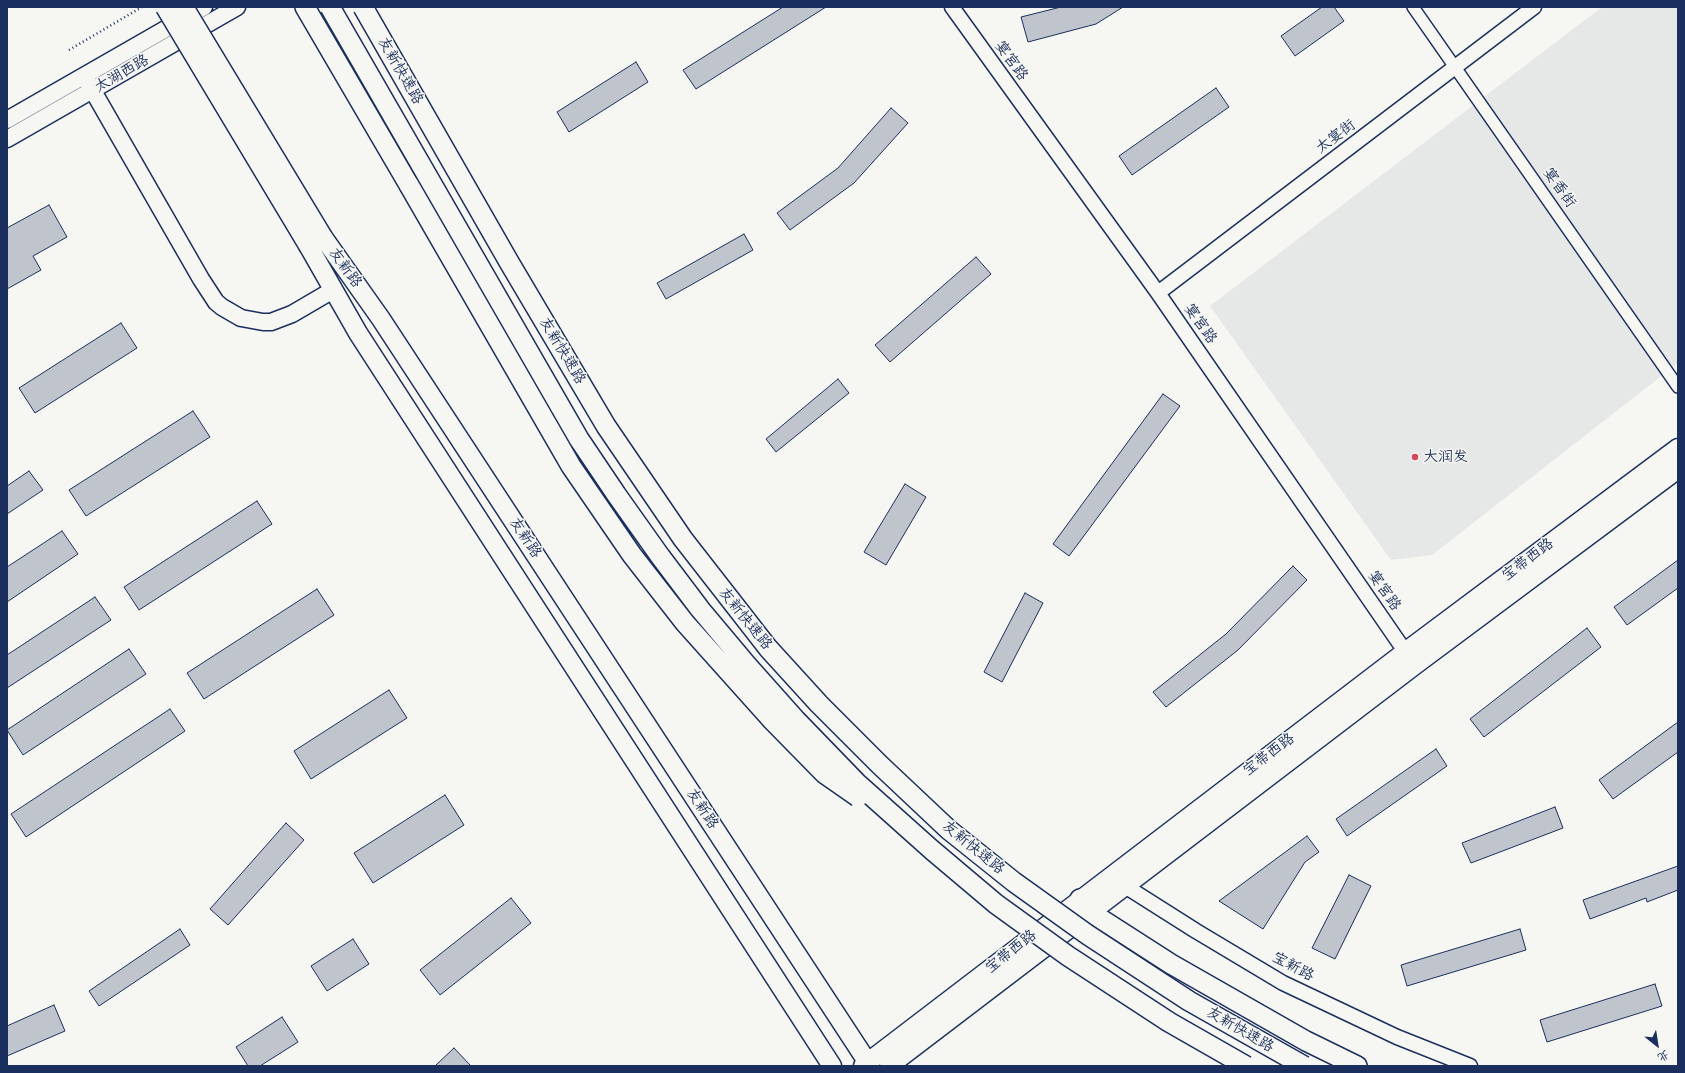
<!DOCTYPE html>
<html>
<head>
<meta charset="utf-8">
<style>
  body { margin:0 }
  #map { position:relative; width:1685px; height:1073px; overflow:hidden; background:#f6f6f2; font-family:Sriracha,"LXGW WenKai TC",sans-serif }
  canvas { display:block }
  .frame { position:absolute; inset:0; border:8px solid #1b2f5e; pointer-events:none }
  .north { position:absolute; left:1637px; top:1025px; width:40px; height:40px; -webkit-text-stroke:3px #f6f6f2; paint-order:stroke; rotate:150deg; font-size:11px; font-weight:700; line-height:16px; text-align:center; color:#1b2f5e }
  .north::after { content:''; display:block; margin:auto; width:14px; height:18px; background:#1b2f5e; clip-path:polygon(50% 0,100% 100%,50% 72%,0 100%) }
</style>
</head>
<body>
<div id="map">
<canvas width="1685" height="1073"></canvas>
<div class="frame"></div>
<div class="north">北</div>
</div>
<script>
const ctx = document.querySelector('canvas').getContext('2d');
ctx.lineJoin = 'round';
function fillPath(path, color) { ctx.fillStyle = color; ctx.fill(path, 'evenodd'); }
const poly = rows => new Path2D(rows.map(r => 'M' + r).join(''));
function trace(path, color, width, dash) { ctx.strokeStyle = color; ctx.lineWidth = width; ctx.lineCap = dash ? 'butt' : 'round'; ctx.setLineDash(dash || []); ctx.stroke(path); }
function label(font, color, halo, rows, align = 'center') {
  ctx.font = font + ' Sriracha,"LXGW WenKai TC",sans-serif'; ctx.lineWidth = 3; ctx.setLineDash([]); ctx.textBaseline = 'middle'; ctx.strokeStyle = halo; ctx.fillStyle = color; for (const [text, x, y, turn = 0] of rows) {
    ctx.save(); ctx.translate(x, y); ctx.rotate((+turn || 0) * Math.PI / 180); ctx.textAlign = isNaN(turn) ? turn : align; if (halo) ctx.strokeText(text, 0, 0); ctx.fillText(text, 0, 0); ctx.restore();
  }
}
const built = poly([
  [1602,7,1678,7,1678,363,1432,555,1391,560,1210,306]
]);
const building = poly([
  [783,7,826,7,696,89,683,70,783,7],
  [1061,7,1123,7,1096,24,1028,42,1021,17,1061,7],
  [1322,7,1334,7,1344,21,1295,56,1281,36,1322,7],
  [636,62,648,82,569,132,557,112,636,62],
  [1216,88,1229,107,1132,175,1119,156,1216,88],
  [891,108,908,123,854,183,790,230,777,213,838,168,891,108],
  [49,205,67,237,33,256,41,270,7,289,7,228,49,205],
  [744,234,753,250,666,299,657,283,744,234],
  [976,257,991,274,890,362,875,345,976,257],
  [121,323,137,348,35,413,19,388,121,323],
  [838,379,849,393,776,452,766,439,838,379],
  [1163,394,1180,406,1069,556,1053,544,1163,394],
  [193,411,210,437,86,516,69,490,193,411],
  [29,471,43,490,7,514,7,486,29,471],
  [905,484,926,497,886,565,864,552,905,484],
  [257,501,272,524,139,610,124,587,257,501],
  [62,531,78,554,7,602,7,567,62,531],
  [1678,560,1678,588,1627,625,1614,607,1678,560],
  [1293,566,1307,580,1238,650,1166,707,1153,692,1226,634,1293,566],
  [317,589,334,615,204,699,187,673,317,589],
  [1025,593,1043,603,1002,682,984,672,1025,593],
  [95,597,111,620,7,688,7,655,95,597],
  [1587,628,1601,647,1484,737,1470,719,1587,628],
  [129,649,146,674,23,755,7,730,129,649],
  [389,690,407,718,311,779,294,751,389,690],
  [170,709,185,731,26,837,11,814,170,709],
  [1678,722,1678,752,1613,799,1599,780,1678,722],
  [1436,749,1447,766,1347,836,1336,819,1436,749],
  [445,795,464,825,373,883,354,853,445,795],
  [1555,807,1563,828,1471,863,1462,843,1555,807],
  [286,823,304,840,228,925,210,909,286,823],
  [1307,836,1319,852,1305,862,1263,929,1219,901,1307,836],
  [1678,866,1678,890,1647,902,1646,898,1590,919,1583,900,1678,866],
  [1349,875,1371,886,1335,959,1312,948,1349,875],
  [511,898,531,923,440,995,420,970,511,898],
  [180,929,190,945,99,1006,89,991,180,929],
  [1520,929,1526,950,1407,986,1401,965,1520,929],
  [353,939,369,964,327,991,311,966,353,939],
  [1655,984,1662,1006,1547,1042,1540,1020,1655,984],
  [54,1005,65,1031,7,1056,7,1026,54,1005],
  [282,1017,298,1042,260,1066,248,1066,236,1047,282,1017],
  [454,1048,471,1066,435,1066,454,1048]
]);
const path = poly([
  [69,50,142,7]
]);
const minor = poly([
  [1413,7,1678,387]
]);
const tertiary = poly([
  [952,7,1158,293,1411,660],
  [1158,293,1534,7],
  [1119,879,1125,886,1196,931,1283,983,1397,1037,1470,1066]
]);
const secondary = poly([
  [85,77,201,279,216,302,222,307,241,318,263,322,271,322,292,314,333,290],
  [7,120,204,7],
  [7,139,237,7]
]);
const primary = poly([
  [323,237,381,319,870,1066],
  [309,247,358,333,832,1066],
  [863,1066,1405,652,1678,448],
  [889,1066,1415,665,1678,469]
]);
const trunk = poly([
  [305,7,409,185],
  [1080,899,1090,912,1171,964,1306,1041,1357,1066]
]);
const primaryBridge = poly([
  [165,7,309,247],
  [184,7,323,237]
]);
const trunkBridge = poly([
  [330,7,579,439,616,494,660,556,700,609,747,665,796,720,857,783,932,850,996,904,1068,956,1169,1022,1246,1066],
  [363,7,509,262,606,426,683,539,768,648,819,704,880,765,949,830,1014,882,1088,935,1189,1001,1304,1066],
  [409,185,571,466,632,555,685,623,771,719,825,774,858,797]
]);
const markers = [
  [1415,457,4,"#d1495b"]
];
const streetNames = [
  ["宴宫路",1011,61,54],
  ["友新快速路",400,71,60],
  ["太湖西路",122,74,-30],
  ["太宴街",1336,137,-37],
  ["宴香街",1559,188,55],
  ["友新路",345,268,54],
  ["宴宫路",1200,324,55],
  ["友新快速路",562,351,59],
  ["友新路",525,538,57],
  ["宝带西路",1528,560,-37],
  ["宴宫路",1384,591,55],
  ["友新快速路",745,619,51],
  ["宝带西路",1269,755,-37],
  ["友新路",702,809,57],
  ["友新快速路",973,848,39],
  ["宝带西路",1011,952,-38],
  ["宝新路",1293,967,28],
  ["友新快速路",1240,1030,30]
];
const poiNames = [
  ["大润发",1423,457]
];
fillPath(built, '#e6e7e7');
fillPath(building, '#c0c4cd');
trace(building, '#1b2f5e', 1);
trace(minor, '#1b2f5e', 14);
trace(tertiary, '#1b2f5e', 17);
trace(secondary, '#1b2f5e', 19);
trace(primary, '#1b2f5e', 21);
trace(trunk, '#1b2f5e', 22);
trace(path, '#1b2f5e', 2.5, [1, 3]);
trace(minor, '#f6f6f2', 11);
trace(tertiary, '#f6f6f2', 14);
trace(secondary, '#f6f6f2', 16);
trace(primary, '#f6f6f2', 18);
trace(trunk, '#f6f6f2', 19);
trace(primaryBridge, '#1b2f5e', 21, []);
trace(trunkBridge, '#1b2f5e', 22, []);
trace(primaryBridge, '#f6f6f2', 18);
trace(trunkBridge, '#f6f6f2', 19);
for (const [x, y, r, color] of markers) { const dot = new Path2D(); dot.arc(x, y, r, 0, 2 * Math.PI); ctx.fillStyle = color; ctx.fill(dot); trace(dot, '#f6f6f2', 1.5); }
label('15px', '#1b2f5e', '#f6f6f2', streetNames);
label('15px', '#1b2f5e', '#f6f6f2', poiNames, 'left');
</script>
</body>
</html>
